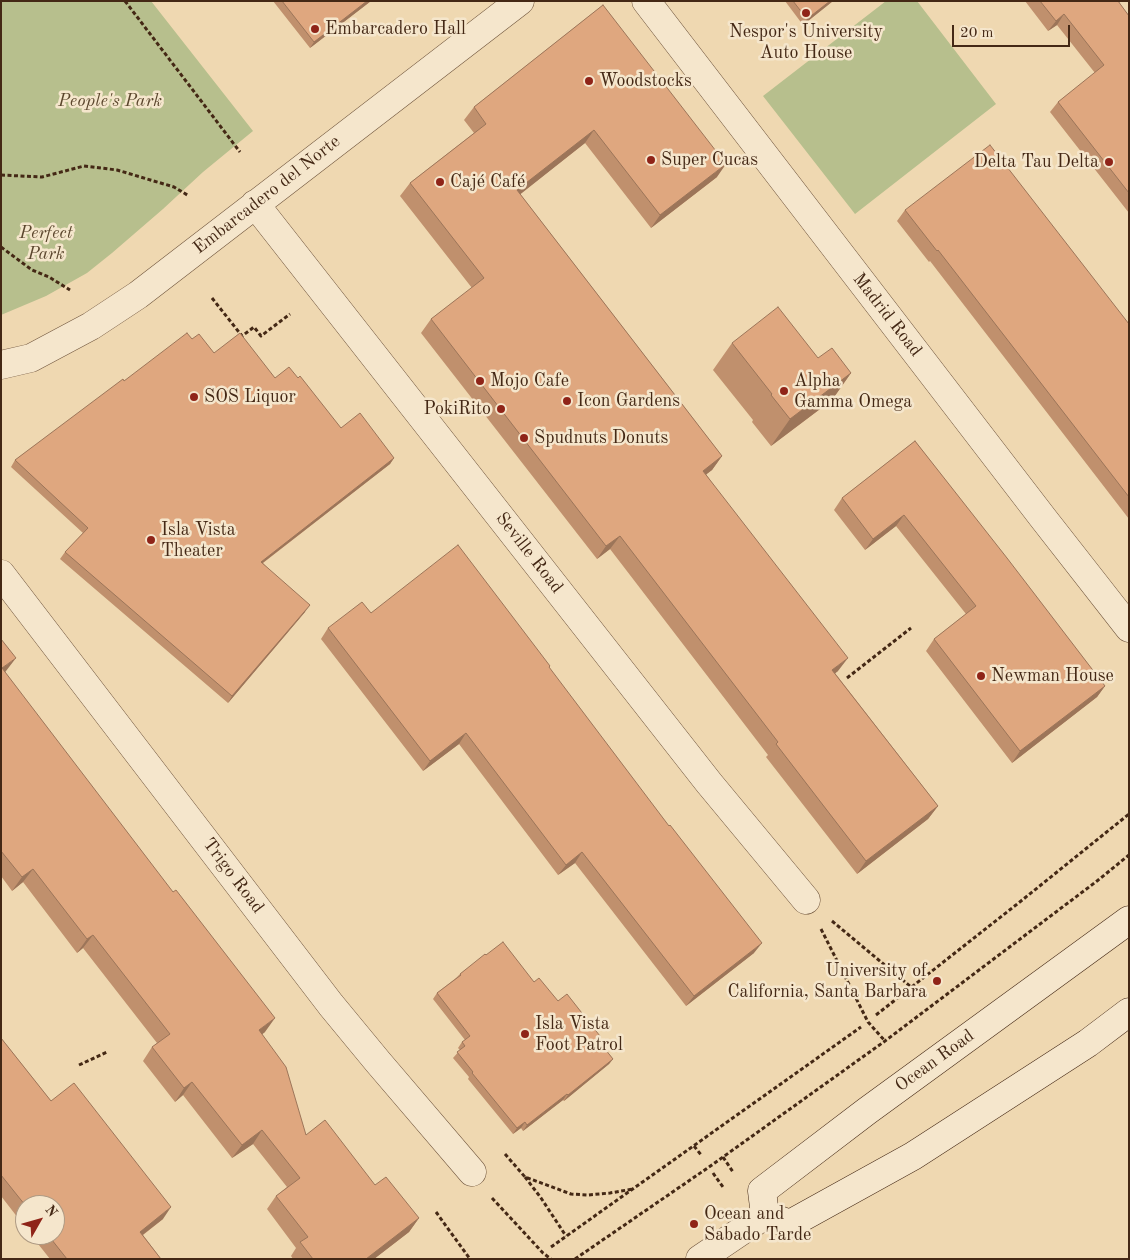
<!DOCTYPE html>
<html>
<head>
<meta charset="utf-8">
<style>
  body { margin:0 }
  #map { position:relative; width:1130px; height:1260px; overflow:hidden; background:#efd8b1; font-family:"Old Standard TT",serif }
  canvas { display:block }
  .frame { position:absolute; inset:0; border:2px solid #442815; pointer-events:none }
  .north { position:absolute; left:15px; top:1195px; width:50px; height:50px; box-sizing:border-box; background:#f5e6cc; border:1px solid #ae9a83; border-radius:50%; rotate:52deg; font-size:14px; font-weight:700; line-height:20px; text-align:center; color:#442815 }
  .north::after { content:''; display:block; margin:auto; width:18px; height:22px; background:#8f2418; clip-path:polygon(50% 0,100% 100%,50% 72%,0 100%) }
  .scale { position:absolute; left:952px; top:25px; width:118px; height:22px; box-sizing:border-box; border:2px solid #442815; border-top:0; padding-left:6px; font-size:15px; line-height:18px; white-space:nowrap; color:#442815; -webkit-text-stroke:4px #f5e6cc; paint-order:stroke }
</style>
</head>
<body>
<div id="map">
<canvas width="1130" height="1260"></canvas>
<div class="frame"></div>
<div class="north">N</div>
<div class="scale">20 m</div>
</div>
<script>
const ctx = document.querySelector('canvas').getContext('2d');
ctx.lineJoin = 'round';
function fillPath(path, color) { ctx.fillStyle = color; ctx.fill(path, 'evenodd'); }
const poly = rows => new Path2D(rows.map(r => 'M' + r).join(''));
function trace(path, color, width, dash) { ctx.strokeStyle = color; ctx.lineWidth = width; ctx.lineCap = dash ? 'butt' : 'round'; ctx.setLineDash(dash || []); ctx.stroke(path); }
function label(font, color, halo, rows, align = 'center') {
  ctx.font = font + ' "Old Standard TT",serif'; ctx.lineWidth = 5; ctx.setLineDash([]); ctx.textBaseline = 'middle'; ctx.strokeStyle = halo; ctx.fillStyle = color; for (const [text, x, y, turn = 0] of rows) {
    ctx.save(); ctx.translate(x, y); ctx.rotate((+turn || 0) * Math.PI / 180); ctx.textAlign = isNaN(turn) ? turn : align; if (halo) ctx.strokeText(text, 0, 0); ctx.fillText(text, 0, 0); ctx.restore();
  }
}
const green = poly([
  [1,1,151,1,253,131,203,172,163,209,112,253,87,273,46,296,1,315],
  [886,1,917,1,996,104,855,214,763,96]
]);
const path = poly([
  [125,1,240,152],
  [1,175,42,177,84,166,117,170,174,187,189,196],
  [1,247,32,270,49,277,70,290],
  [212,298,242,336,254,327,261,336,290,314],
  [847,678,911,628],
  [832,921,911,987],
  [821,929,868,1022,885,1041],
  [876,1015,1021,901,1129,814],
  [79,1065,107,1052],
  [694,1146,702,1156],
  [505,1154,525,1177,571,1194,588,1195,610,1193,633,1189],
  [723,1157,733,1172],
  [713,1173,723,1187],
  [525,1177,541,1198,566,1236],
  [492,1198,543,1253,551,1259],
  [436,1212,470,1259],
  [551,1247,861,1027],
  [575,1259,709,1167,885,1041,1097,881,1129,855]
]);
const street = poly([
  [646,1,1043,518,1129,628],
  [255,204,709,783,806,900],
  [1,365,31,358,91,326,138,295,520,1],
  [1,574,331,1005,378,1062,472,1172],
  [700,1259,765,1215]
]);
const secondary = poly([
  [1129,920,867,1111,762,1191,765,1215,790,1224,913,1156,1088,1043,1129,1012]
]);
const wall = poly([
  [273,1,371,1,310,48],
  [785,1,833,1,803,25],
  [1025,1,1121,1,1119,3,1129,16,1129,213,1050,112,1058,102,1095,73,1057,25,1048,31],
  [603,5,717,177,651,228,585,143,520,194,722,456,712,470,706,474,838,671,835,673,938,806,928,819,857,874,766,757,768,755,610,549,597,559,421,333,431,319,472,288,400,196,410,183,474,133,464,120,474,107],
  [905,210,1129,324,1129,519,930,261,929,262,897,221],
  [192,339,214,353,275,378,298,378,341,428,394,458,390,464,263,563,305,612,228,703,60,559,65,552,83,533,11,467,15,460,124,381],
  [732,343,818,358,851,373,832,400,771,446,752,422,753,420,713,370],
  [915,441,1105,686,1097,697,1012,763,926,651,934,639,966,614,896,526,865,550,834,510,842,498],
  [371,613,549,668,754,953,686,1006,575,863,558,875,459,744,423,771,321,639,328,628],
  [1,639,6,671,5,672,265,1032,262,1034,306,1135,419,1218,409,1232,374,1259,293,1259,291,1256,296,1248,267,1209,276,1196,287,1187,253,1144,232,1158,183,1095,175,1102,143,1061,152,1047,157,1043,83,948,77,953,23,882,12,891,1,876],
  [486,955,534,982,558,1001,598,1040,613,1059,609,1064,564,1101,563,1100,523,1131,521,1128,513,1134,468,1079,469,1077,453,1058,460,1050,458,1048,462,1042,465,1040,433,999,437,993,456,978,460,974],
  [1,1038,51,1101,163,1219,143,1235,161,1259,50,1259,31,1235,55,1235,25,1205,25,1227,1,1196]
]);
const shadedWall = poly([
  [367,1,371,1,310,48,314,42],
  [830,1,833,1,803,25,807,19],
  [1064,14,1057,25,1048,31,1056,21],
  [594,130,585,143,508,204,517,190],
  [726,164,717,177,651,228,660,215],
  [851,373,832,400,771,446,790,419],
  [722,456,712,470,694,484,703,471],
  [394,458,390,464,256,568,261,562],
  [904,515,896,526,865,550,873,539],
  [620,536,610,549,597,559,606,546],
  [310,605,305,612,228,703,232,696],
  [16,658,6,671,1,675,1,669],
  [848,658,838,671,823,683,832,670],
  [1105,686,1097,697,1012,763,1020,751],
  [466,733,459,744,423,771,430,761],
  [938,806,928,819,857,874,866,861],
  [582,852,575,863,558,875,566,865],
  [33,869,23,882,12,891,22,877],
  [93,935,83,948,77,953,87,939],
  [762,943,754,953,686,1006,694,996],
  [275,1018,265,1032,250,1044,259,1030],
  [613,1059,609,1064,564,1101,568,1095],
  [192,1082,183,1095,175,1102,184,1088],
  [567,1094,563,1100,523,1131,527,1125],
  [525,1122,521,1128,513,1134,517,1128],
  [262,1130,253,1144,232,1158,242,1145],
  [171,1207,163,1219,132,1243,140,1232],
  [419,1218,409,1232,374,1259,366,1259]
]);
const building = poly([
  [282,1,367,1,314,42,282,1],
  [793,1,830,1,807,19,793,1],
  [1040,1,1118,1,1129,16,1129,193,1058,102,1104,65,1064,14,1056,21,1040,1],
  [603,5,726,164,660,215,594,130,517,190,722,456,703,471,848,658,832,670,938,806,866,861,776,744,778,742,620,536,606,546,431,319,484,278,410,183,486,124,474,107,603,5],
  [990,145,1129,324,1129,497,938,250,937,251,905,210,990,145],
  [778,307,818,358,832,348,851,373,790,419,771,395,772,394,732,343,778,307],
  [187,333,192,339,199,334,214,353,240,333,275,378,289,367,298,378,300,376,341,428,360,413,394,458,261,562,310,605,232,696,65,552,88,528,15,460,123,379,124,381,187,333],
  [915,441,1007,558,1105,686,1020,751,934,639,976,606,904,515,873,539,842,498,915,441],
  [458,545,550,666,549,667,669,826,670,825,762,943,694,996,582,852,566,865,466,733,430,761,328,628,362,602,371,613,458,545],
  [1,639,16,658,2,668,173,892,176,890,275,1018,259,1030,286,1067,306,1135,325,1120,375,1185,386,1177,419,1218,366,1259,313,1259,300,1242,308,1237,276,1196,300,1178,262,1130,242,1145,192,1082,184,1088,152,1047,170,1034,93,935,87,939,33,869,22,877,1,851,1,639],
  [503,942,534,982,539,978,558,1001,567,994,600,1036,597,1039,613,1059,568,1095,567,1094,527,1125,525,1122,517,1128,472,1073,473,1072,457,1052,465,1046,462,1042,470,1036,437,993,461,975,460,974,485,954,486,955,503,942],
  [1,1038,51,1101,74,1083,171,1207,140,1232,161,1259,67,1259,48,1235,55,1235,55,1205,25,1205,1,1175,1,1038]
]);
const markers = [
  [806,13,5,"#8f2418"],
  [315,29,5,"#8f2418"],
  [589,81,5,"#8f2418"],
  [651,160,5,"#8f2418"],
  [1109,162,5,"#8f2418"],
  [440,182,5,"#8f2418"],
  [480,381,5,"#8f2418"],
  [784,391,5,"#8f2418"],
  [194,397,5,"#8f2418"],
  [567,401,5,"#8f2418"],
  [501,409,5,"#8f2418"],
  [524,438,5,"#8f2418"],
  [151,540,5,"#8f2418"],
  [981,676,5,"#8f2418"],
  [937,981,5,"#8f2418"],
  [525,1034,5,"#8f2418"],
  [694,1224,5,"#8f2418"]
];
const poiNames = [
  ["Embarcadero Hall",325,29],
  ["Nespor's University",806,32,"center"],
  ["Auto House",806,53,"center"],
  ["Woodstocks",599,81],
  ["Super Cucas",661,160],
  ["Delta Tau Delta",1099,162,"right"],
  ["Cajé Café",450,182],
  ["Mojo Cafe",490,381],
  ["Alpha",794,381],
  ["Gamma Omega",794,402],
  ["SOS Liquor",204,397],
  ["Icon Gardens",577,401],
  ["PokiRito",491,409,"right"],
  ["Spudnuts Donuts",534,438],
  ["Isla Vista",161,530],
  ["Theater",161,551],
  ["Newman House",991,676],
  ["University of",927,971,"right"],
  ["California, Santa Barbara",927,992,"right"],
  ["Isla Vista",535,1024],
  ["Foot Patrol",535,1045],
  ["Ocean and",704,1214],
  ["Sabado Tarde",704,1235]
];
const parkNames = [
  ["People's Park",110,101],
  ["Perfect",46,233],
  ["Park",46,254]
];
const streetNames = [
  ["Embarcadero del Norte",267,195,-38],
  ["Madrid Road",887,315,52],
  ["Seville Road",529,553,52],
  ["Trigo Road",233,876,53],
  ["Ocean Road",935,1061,-36]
];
fillPath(green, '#b7bf8d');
trace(street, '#6f543c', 29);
trace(secondary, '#442815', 29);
trace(path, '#442815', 3, [4, 2.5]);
trace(street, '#f5e6cc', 28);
trace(secondary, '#f5e6cc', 28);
fillPath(wall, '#c0906d');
fillPath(shadedWall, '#9c7559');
fillPath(building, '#dfa77f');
trace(building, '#9c7559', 1);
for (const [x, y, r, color] of markers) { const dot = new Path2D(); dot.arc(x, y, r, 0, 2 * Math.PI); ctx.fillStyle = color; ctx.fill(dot); trace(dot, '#f5e6cc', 2); }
label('18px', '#442815', '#f5e6cc', poiNames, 'left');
label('italic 18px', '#5b462d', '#f5e6cc', parkNames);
label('18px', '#442815', '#f5e6cc', streetNames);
</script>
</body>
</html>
